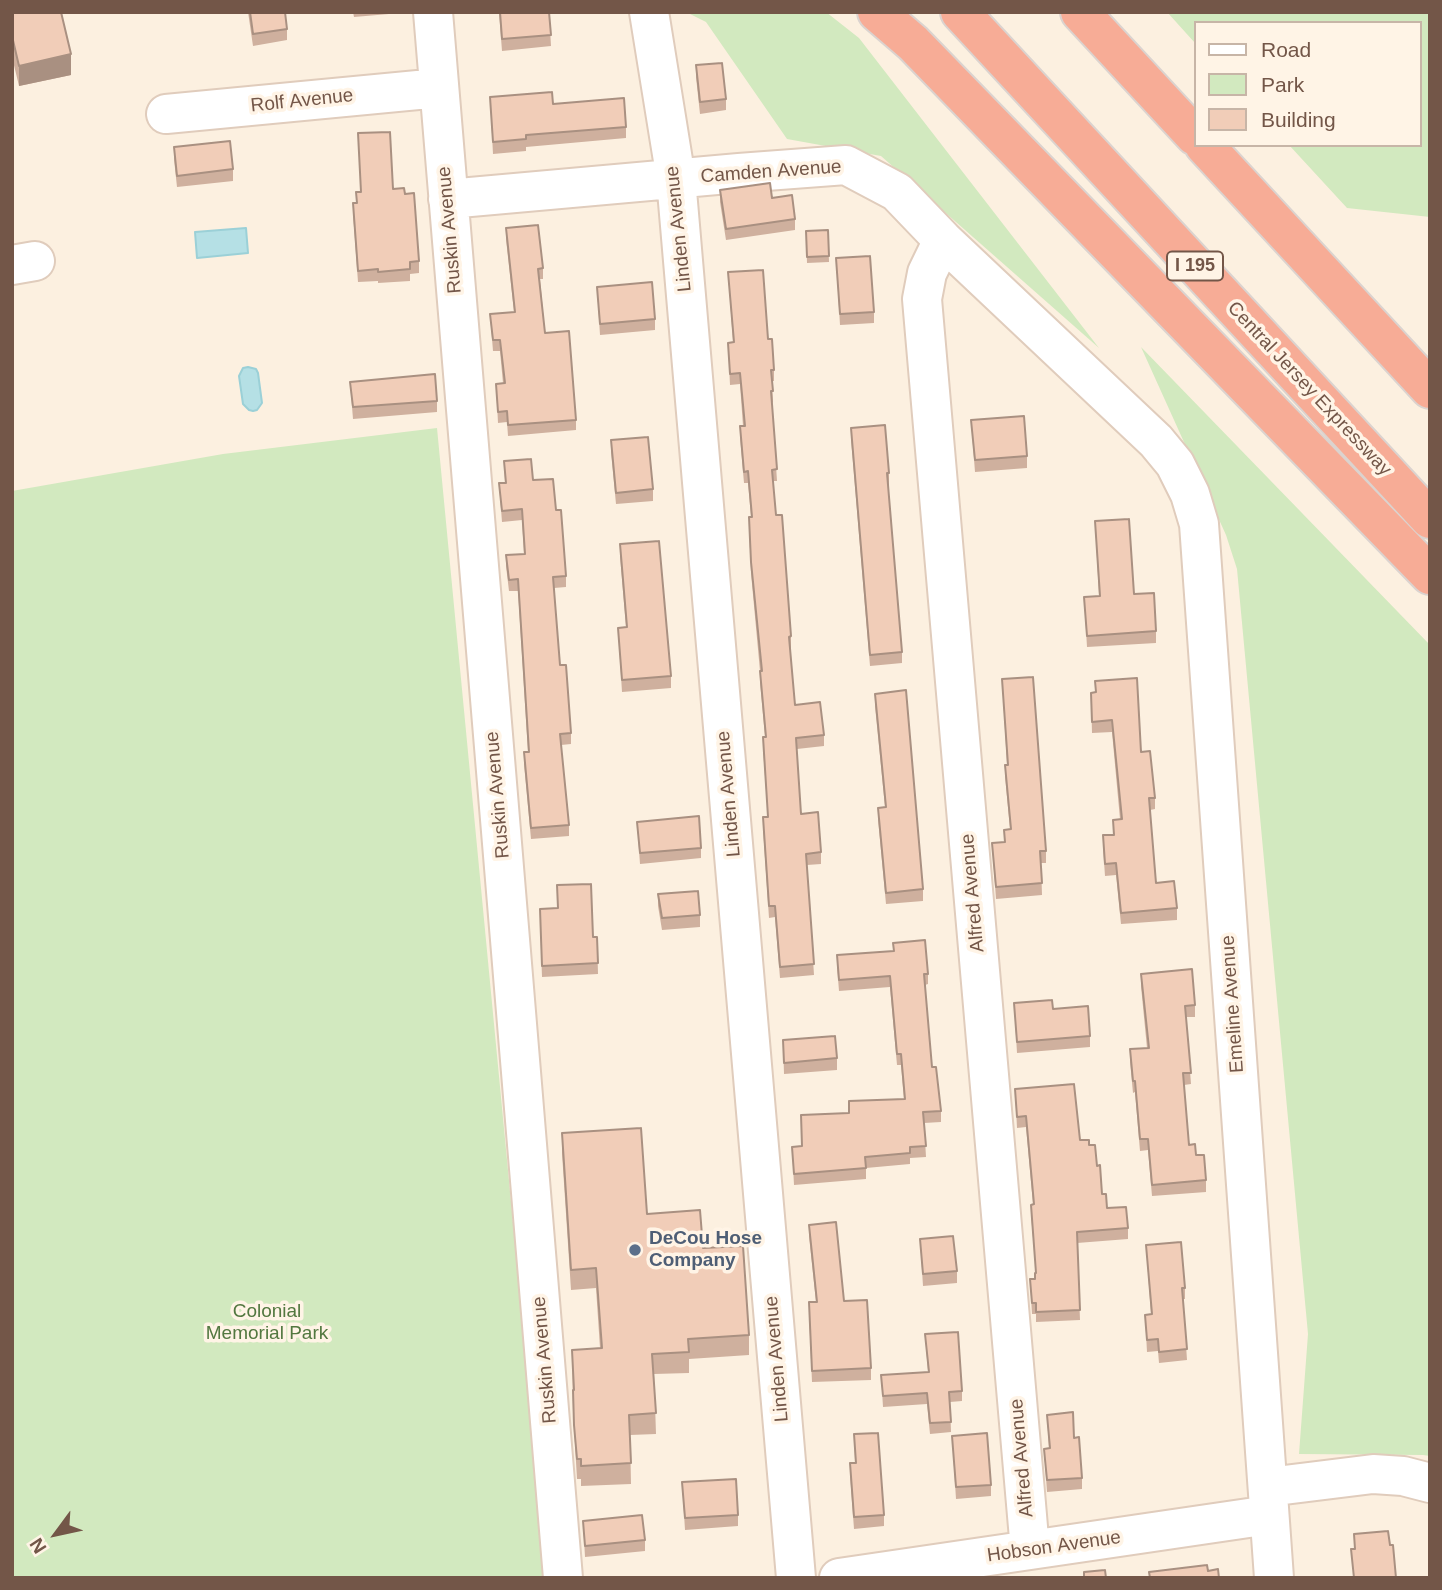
<!DOCTYPE html>
<html>
<head>
<meta charset="utf-8">
<style>
  body { margin:0 }
  #map { position:relative; width:1442px; height:1590px; overflow:hidden; background:#fcf0e0; font-family:Helvetica,sans-serif }
  canvas { display:block }
  .frame { position:absolute; inset:0; border:14px solid #735648; pointer-events:none }
  .legend { position:absolute; left:1194px; top:21px; width:228px; height:126px; box-sizing:border-box; background:#fff4e6; border:2px solid #c7b5a7; margin:0; padding:9px 12px; list-style:none; font-size:21px; color:#735648 }
  .legend li { display:flex; align-items:center; gap:14px; height:35px }
  .legend b { width:35px; border:2px solid #c7b5a7 }
  .north { position:absolute; left:21px; top:1499px; width:70px; height:70px; -webkit-text-stroke:5px #fff4e6; paint-order:stroke; rotate:237deg; font-size:19px; font-weight:700; line-height:28px; text-align:center; color:#735648 }
  .north::after { content:''; display:block; margin:auto; width:24px; height:32px; background:#735648; clip-path:polygon(50% 0,100% 100%,50% 72%,0 100%) }
</style>
</head>
<body>
<div id="map">
<canvas width="1442" height="1590"></canvas>
<div class="frame"></div>
<ul class="legend">
<li><b style="height:9px;background:#fff"></b>Road</li>
<li><b style="height:19px;background:#d2e9bf"></b>Park</li>
<li><b style="height:19px;background:#f1cdb8"></b>Building</li>
</ul>
<div class="north">N</div>
</div>
<script>
const ctx = document.querySelector('canvas').getContext('2d');
ctx.lineJoin = 'round';
function fillPath(path, color) { ctx.fillStyle = color; ctx.fill(path, 'evenodd'); }
const poly = rows => new Path2D(rows.map(r => 'M' + r).join(''));
function trace(path, color, width, dash) { ctx.strokeStyle = color; ctx.lineWidth = width; ctx.lineCap = dash ? 'butt' : 'round'; ctx.setLineDash(dash || []); ctx.stroke(path); }
function label(font, color, halo, rows, align = 'center') {
  ctx.font = font + ' Helvetica,sans-serif'; ctx.lineWidth = 7; ctx.setLineDash([]); ctx.textBaseline = 'middle'; ctx.strokeStyle = halo; ctx.fillStyle = color; for (const [text, x, y, turn = 0] of rows) {
    ctx.save(); ctx.translate(x, y); ctx.rotate((+turn || 0) * Math.PI / 180); ctx.textAlign = isNaN(turn) ? turn : align; if (halo) ctx.strokeText(text, 0, 0); ctx.fillText(text, 0, 0); ctx.restore();
  }
}
const green = poly([
  [686,12,826,12,859,38,1099,348,881,156,787,139,706,22],
  [1167,12,1430,12,1430,217,1347,208,1289,145,1419,145,1419,23,1195,23,1195,43],
  [1141,347,1430,645,1430,1456,1423,1455,1299,1454,1308,1334,1237,569,1226,535],
  [437,428,547,1578,12,1578,12,491,223,454]
]);
const water = poly([
  [246,228,248,253,197,258,195,232,246,228],
  [248,367,256,369,258,373,262,403,257,410,253,411,249,410,243,404,239,376,243,368,248,367]
]);
const minor = poly([
  [433,12,563,1578],
  [649,12,676,179,796,1578],
  [166,114,439,88],
  [448,199,739,173,846,165,897,192,943,240,1156,441,1175,464,1190,494,1199,524,1274,1578],
  [943,240,927,273,922,299,1030,1550],
  [12,265,35,261],
  [1268,1487,1373,1474,1403,1476,1430,1483],
  [839,1578,1269,1515]
]);
const highway = poly([
  [877,12,913,43,1430,575],
  [960,12,1430,519],
  [1080,12,1195,136],
  [1204,145,1430,389]
]);
const wall = poly([
  [12,12,71,75,19,86,12,57],
  [248,12,285,12,287,29,287,40,253,46],
  [353,12,389,12,389,14,354,17],
  [499,12,549,12,551,46,502,51],
  [696,65,726,99,726,110,700,114,696,77],
  [490,97,553,104,626,127,626,138,526,147,526,151,493,154],
  [358,133,393,189,405,194,419,261,419,273,410,274,410,281,378,283,378,281,358,282,353,214,353,203,356,203,356,192,361,192],
  [174,147,233,169,233,181,177,187,174,159],
  [720,190,772,198,795,219,795,230,726,240,720,202],
  [506,228,543,268,543,279,540,279,545,333,576,420,576,430,508,436,507,422,498,423,496,384,503,383,500,351,493,351,490,314,514,312,506,239],
  [828,230,829,262,807,263,806,231],
  [836,258,874,312,874,323,840,325],
  [728,272,768,339,774,370,774,381,772,381,773,402,772,403,777,481,773,481,776,515,791,636,791,648,790,648,795,705,824,735,824,746,797,749,801,814,821,852,821,864,807,865,814,975,780,978,775,917,769,918,763,829,763,817,768,817,763,749,763,737,765,737,760,682,760,671,751,573,749,528,749,517,751,517,748,483,744,483,740,437,740,426,743,426,740,384,730,385,728,343,733,342],
  [597,287,655,319,655,330,600,335],
  [350,382,437,401,437,412,353,419],
  [971,420,1027,456,1027,468,975,472],
  [851,428,889,473,889,485,888,485,902,652,902,663,870,666,851,439],
  [611,440,653,489,653,501,616,504,611,452],
  [504,461,533,480,556,510,566,576,566,587,554,588,560,665,571,733,571,744,561,745,569,825,569,836,531,839,524,764,524,752,528,752,518,591,509,591,506,566,506,555,524,554,522,520,502,522,499,483,505,483],
  [1095,521,1134,594,1156,631,1156,643,1087,647,1084,597,1099,596],
  [620,544,671,676,671,688,622,692,618,628,626,627,620,556],
  [1002,679,1046,851,1046,863,1041,863,1042,895,996,899,992,843,1004,842,1004,830,1010,829,1005,776,1005,765,1007,765],
  [1095,681,1141,752,1155,798,1155,809,1150,810,1156,883,1177,908,1177,920,1121,924,1116,875,1105,876,1103,847,1103,835,1113,835,1113,820,1120,819,1112,732,1092,733,1091,693,1095,692],
  [875,694,923,889,923,901,886,904,878,819,878,808,885,807,875,706],
  [637,822,701,848,701,858,640,864],
  [557,885,593,937,597,937,598,974,542,977,540,921,558,908],
  [658,894,700,915,700,927,662,930,658,906],
  [893,943,928,974,928,984,925,985,932,1067,941,1111,941,1122,924,1123,926,1157,910,1158,910,1164,866,1168,866,1179,794,1185,792,1147,802,1146,849,1113,904,1100,901,1065,897,1065,890,987,839,991,837,966,837,955,893,951],
  [1141,974,1195,1005,1195,1017,1186,1017,1191,1084,1184,1085,1189,1145,1196,1155,1206,1180,1206,1192,1152,1196,1148,1150,1140,1151,1135,1092,1133,1093,1130,1061,1130,1049,1147,1048,1141,986],
  [1014,1003,1053,1009,1090,1036,1090,1047,1017,1053],
  [783,1040,837,1058,837,1070,784,1074],
  [1015,1089,1080,1140,1089,1145,1097,1166,1102,1194,1107,1208,1128,1228,1128,1239,1077,1243,1080,1320,1036,1322,1036,1314,1032,1314,1030,1279,1035,1279,1036,1273,1031,1215,1031,1205,1033,1204,1026,1127,1017,1128],
  [562,1133,647,1214,703,1248,749,1335,749,1355,689,1359,689,1373,654,1374,656,1434,630,1435,631,1484,581,1486,581,1479,577,1479,573,1410,572,1350,600,1348,596,1288,571,1290,562,1153],
  [809,1225,844,1301,871,1368,871,1380,812,1382,809,1314,816,1302,809,1236],
  [920,1239,957,1271,957,1283,923,1286],
  [1146,1245,1185,1288,1185,1299,1183,1299,1187,1360,1159,1363,1158,1351,1147,1352,1145,1315,1151,1314],
  [925,1334,962,1391,962,1401,950,1402,951,1432,930,1434,927,1404,883,1407,881,1375,928,1372],
  [1047,1415,1082,1478,1082,1489,1047,1492,1044,1449,1049,1449],
  [854,1434,884,1515,884,1526,854,1529,850,1475,850,1463,855,1463],
  [952,1436,991,1485,991,1496,956,1499],
  [682,1482,738,1515,738,1526,685,1530],
  [583,1521,645,1540,645,1551,585,1557]
]);
const shadedWall = poly([
  [71,54,71,75,19,86,19,66]
]);
const building = poly([
  [12,12,61,12,71,54,19,66,12,36,12,12],
  [250,12,285,12,287,29,253,34,250,12],
  [500,12,549,12,551,35,502,39,500,12],
  [722,63,726,99,700,102,696,65,722,63],
  [552,92,553,104,624,98,626,127,526,135,526,139,493,142,490,97,552,92],
  [390,132,393,189,404,188,405,194,414,193,419,261,410,262,410,269,378,272,378,269,358,271,353,203,357,203,356,192,361,192,358,133,390,132],
  [230,141,233,169,177,176,174,147,230,141],
  [770,183,772,198,792,195,795,219,726,229,720,190,770,183],
  [538,225,543,268,538,269,545,333,569,331,576,420,508,425,507,411,498,412,496,384,505,383,500,340,493,340,490,314,515,312,506,228,538,225],
  [828,230,829,256,807,257,806,231,828,230],
  [870,256,874,312,840,314,836,258,870,256],
  [763,270,768,339,772,339,774,370,771,370,773,391,771,391,777,469,772,470,776,515,782,515,791,636,789,637,795,705,820,702,824,735,796,738,801,814,818,812,821,852,806,854,814,964,780,967,775,906,769,906,763,817,768,817,763,737,766,737,760,671,762,671,751,562,749,517,752,517,748,471,744,472,740,426,745,426,740,373,730,374,728,343,734,342,728,272,763,270],
  [652,282,655,319,600,324,597,287,652,282],
  [435,374,437,401,353,407,350,382,435,374],
  [1024,416,1027,456,975,460,971,420,1024,416],
  [885,425,889,473,887,473,902,652,870,655,851,428,885,425],
  [648,437,653,489,616,493,611,440,648,437],
  [531,459,533,480,553,479,556,510,561,510,566,576,553,577,560,665,566,665,571,733,560,734,569,825,531,828,524,752,529,752,518,579,509,580,506,555,525,554,522,509,502,511,499,483,506,483,504,461,531,459],
  [1129,519,1134,594,1154,593,1156,631,1087,636,1084,597,1100,596,1095,521,1129,519],
  [659,541,671,676,622,680,618,628,627,627,620,544,659,541],
  [1033,677,1046,851,1040,851,1042,883,996,887,992,843,1005,842,1004,830,1011,829,1005,765,1008,765,1002,679,1033,677],
  [1137,678,1141,752,1150,751,1155,798,1149,798,1156,883,1174,881,1177,908,1121,913,1116,863,1105,864,1103,835,1114,835,1113,820,1122,819,1112,720,1092,722,1091,693,1096,692,1095,681,1137,678],
  [906,690,923,889,886,893,878,808,886,807,875,694,906,690],
  [699,816,701,848,640,853,637,822,699,816],
  [591,884,593,937,597,937,598,963,542,966,540,909,558,908,557,885,591,884],
  [698,891,700,915,662,918,658,894,698,891],
  [925,940,928,974,924,974,932,1067,936,1067,941,1111,923,1112,926,1146,910,1147,910,1153,865,1157,866,1168,794,1174,792,1147,802,1146,801,1115,849,1113,849,1101,905,1099,901,1054,897,1054,890,976,839,980,837,955,894,951,893,943,925,940],
  [1192,969,1195,1005,1185,1006,1191,1073,1183,1073,1189,1145,1195,1144,1196,1155,1204,1155,1206,1180,1152,1185,1148,1139,1140,1139,1135,1081,1133,1081,1130,1049,1149,1048,1141,974,1192,969],
  [1052,1000,1053,1009,1088,1006,1090,1036,1017,1042,1014,1003,1052,1000],
  [835,1036,837,1058,784,1063,783,1040,835,1036],
  [1074,1084,1080,1140,1089,1140,1089,1145,1095,1145,1097,1166,1100,1165,1102,1194,1106,1194,1107,1208,1126,1207,1128,1228,1077,1232,1080,1310,1036,1312,1036,1303,1032,1303,1030,1279,1035,1279,1035,1273,1036,1273,1031,1205,1034,1204,1026,1116,1017,1117,1015,1089,1074,1084],
  [641,1128,647,1214,700,1210,703,1248,743,1246,749,1335,688,1339,689,1352,652,1354,656,1413,629,1415,631,1463,581,1466,581,1459,577,1459,574,1425,573,1390,574,1390,572,1350,602,1348,596,1268,571,1270,562,1133,641,1128],
  [836,1222,844,1301,867,1300,871,1368,812,1371,809,1302,817,1302,809,1225,836,1222],
  [953,1236,957,1271,923,1274,920,1239,953,1236],
  [1181,1242,1185,1288,1182,1288,1187,1349,1159,1352,1158,1339,1147,1340,1145,1315,1152,1314,1146,1245,1181,1242],
  [958,1332,962,1391,949,1392,951,1422,930,1423,927,1393,883,1396,881,1375,929,1372,925,1334,958,1332],
  [1073,1412,1074,1438,1079,1437,1082,1478,1047,1480,1044,1449,1050,1448,1047,1415,1073,1412],
  [878,1433,884,1515,854,1517,850,1463,856,1463,854,1434,878,1433],
  [987,1433,991,1485,956,1487,952,1436,987,1433],
  [736,1479,738,1515,685,1518,682,1482,736,1479],
  [642,1515,645,1540,585,1546,583,1521,642,1515],
  [1388,1531,1390,1545,1393,1545,1396,1578,1354,1578,1351,1549,1355,1549,1354,1534,1388,1531],
  [1207,1565,1208,1571,1218,1569,1219,1578,1150,1578,1149,1572,1207,1565],
  [1105,1570,1106,1578,1084,1578,1084,1572,1105,1570]
]);
const markers = [
  [635,1250,7,"#5c6f8a"]
];
const shields = [
  [1195,266,56]
];
const shieldNames = [
  ["I 195",1195,266]
];
const streetNames = [
  ["Rolf Avenue",302,101,-6],
  ["Camden Avenue",771,172,-4],
  ["Linden Avenue",679,229,-96],
  ["Ruskin Avenue",450,230,-95],
  ["Central Jersey Expressway",1309,389,47],
  ["Linden Avenue",729,794,-95],
  ["Ruskin Avenue",498,795,-95],
  ["Alfred Avenue",973,893,-95],
  ["Emeline Avenue",1233,1004,-94],
  ["Linden Avenue",777,1359,-95],
  ["Ruskin Avenue",545,1360,-95],
  ["Alfred Avenue",1022,1458,-95],
  ["Hobson Avenue",1054,1547,-8]
];
const serviceNames = [
  ["DeCou Hose",649,1239],
  ["Company",649,1261]
];
const parkNames = [
  ["Colonial",267,1312],
  ["Memorial Park",267,1334]
];
fillPath(green, '#d2e9bf');
fillPath(water, '#b5e0e5');
trace(water, '#9bd0d7', 2);
trace(minor, '#e0ccbc', 42);
trace(highway, '#dbd3cf', 42);
trace(minor, '#fff', 38);
trace(highway, '#f7ac96', 38);
fillPath(wall, '#cfb09e');
fillPath(shadedWall, '#a99081');
fillPath(building, '#f1cdb8');
trace(building, '#a99081', 2);
for (const [x, y, r, color] of markers) { const dot = new Path2D(); dot.arc(x, y, r, 0, 2 * Math.PI); ctx.fillStyle = color; ctx.fill(dot); trace(dot, '#fff4e6', 2.5); }
for (const [x, y, w] of shields) { const box = new Path2D(); box.roundRect(x - w / 2, y - 14.5, w, 29, 5); ctx.fillStyle = '#fff4e6'; ctx.fill(box); trace(box, '#735648', 2); }
label('bold 18px', '#735648', null, shieldNames);
label('19px', '#735648', '#fff4e6', streetNames);
label('bold 19px', '#4e5e75', '#fff4e6', serviceNames, 'left');
label('19px', '#537840', '#fff4e6', parkNames);
</script>
</body>
</html>
